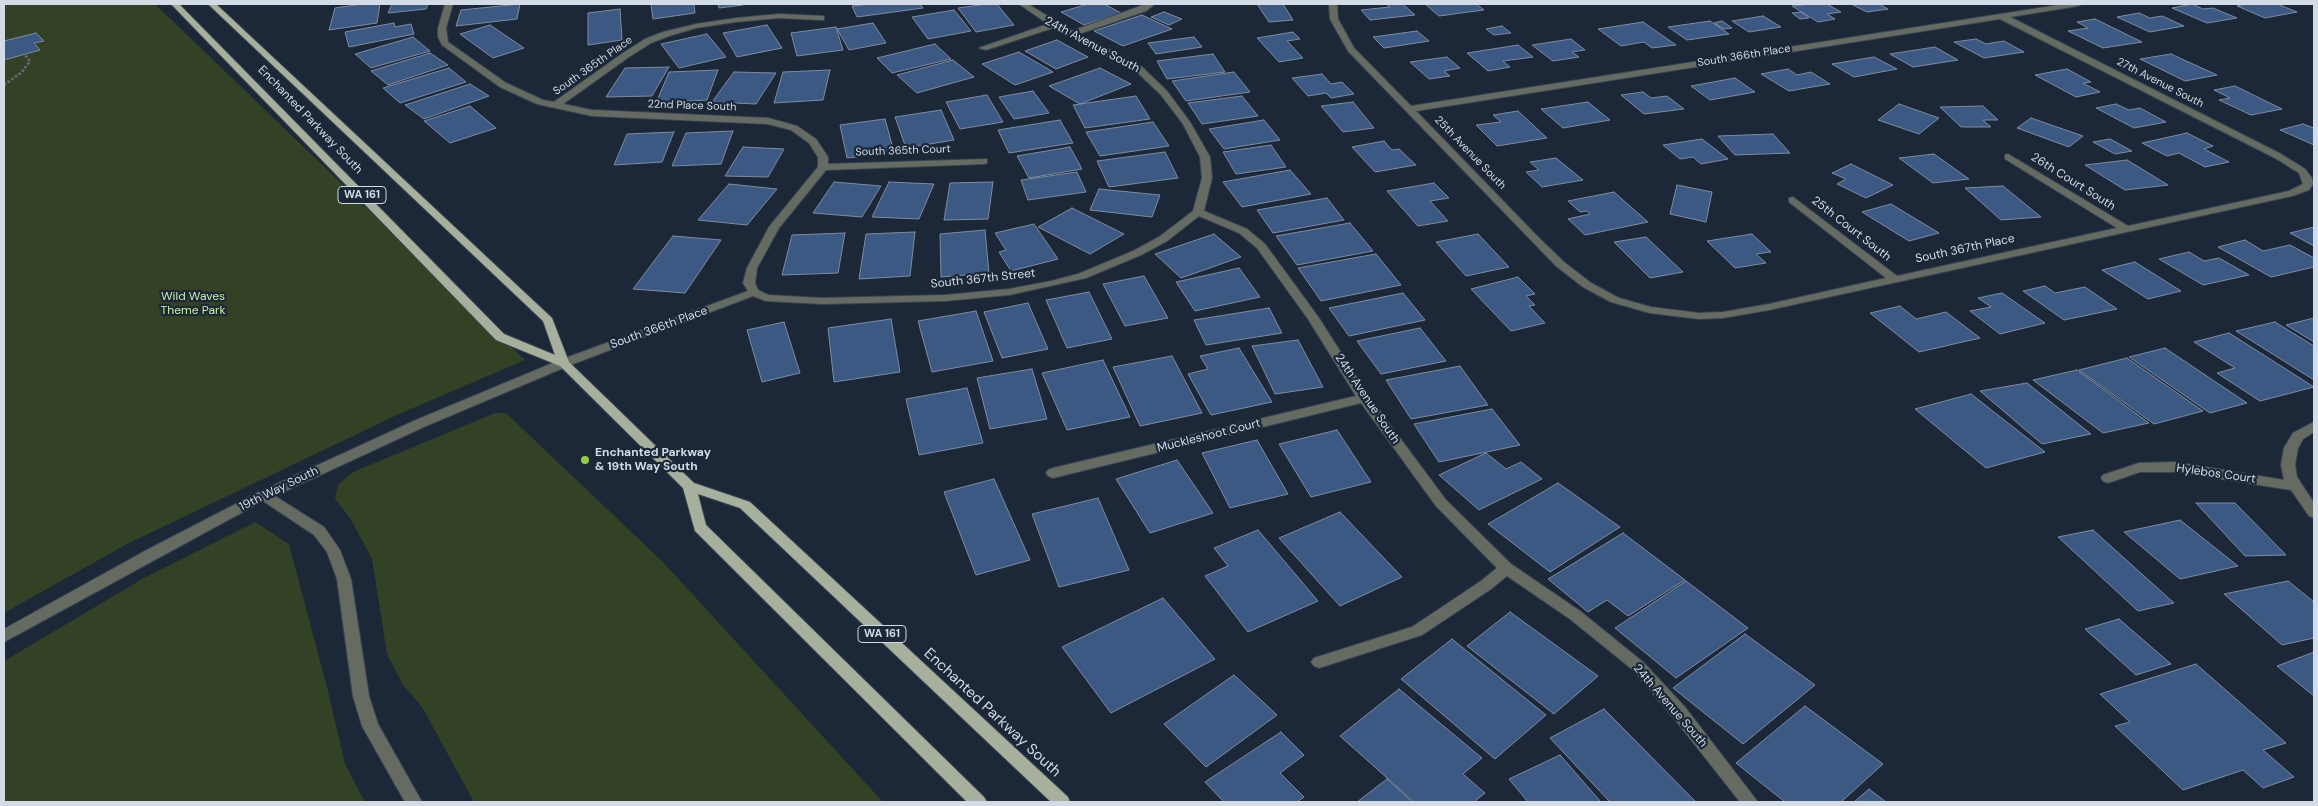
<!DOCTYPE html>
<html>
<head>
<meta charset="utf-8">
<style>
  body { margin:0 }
  #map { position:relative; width:2318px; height:806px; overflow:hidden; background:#1c2738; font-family:"DM Sans",sans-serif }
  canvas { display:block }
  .frame { position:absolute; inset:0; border:5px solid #d3dbe6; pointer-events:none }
</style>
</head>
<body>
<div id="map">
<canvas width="2318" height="806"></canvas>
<div class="frame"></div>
</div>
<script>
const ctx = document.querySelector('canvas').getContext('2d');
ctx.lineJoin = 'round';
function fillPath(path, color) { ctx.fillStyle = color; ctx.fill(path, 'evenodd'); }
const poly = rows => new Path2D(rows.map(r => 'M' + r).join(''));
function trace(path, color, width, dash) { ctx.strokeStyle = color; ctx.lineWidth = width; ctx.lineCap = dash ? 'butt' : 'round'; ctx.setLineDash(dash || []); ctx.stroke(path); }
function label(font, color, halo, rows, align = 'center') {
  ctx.font = font + ' "DM Sans",sans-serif'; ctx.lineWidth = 4.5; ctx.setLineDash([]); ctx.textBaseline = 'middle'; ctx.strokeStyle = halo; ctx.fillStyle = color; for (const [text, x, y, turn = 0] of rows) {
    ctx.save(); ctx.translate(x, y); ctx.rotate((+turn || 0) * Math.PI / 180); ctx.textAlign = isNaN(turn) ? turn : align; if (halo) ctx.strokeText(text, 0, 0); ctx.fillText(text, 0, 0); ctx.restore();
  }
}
const green = poly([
  [4,4,155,4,525,360,397,415,127,544,4,613],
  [495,413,506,413,663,562,883,802,474,802,422,707,403,685,387,654,372,559,350,518,335,499,338,485,353,472],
  [255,522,289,544,328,691,345,764,365,802,4,802,4,661,144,578]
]);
const building = poly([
  [362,4,380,4,377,23,329,30,335,8,362,4],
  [392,4,428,4,426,9,388,13,392,4],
  [520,4,517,19,456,26,461,10,520,4],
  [651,4,694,4,695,13,653,19,651,4],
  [718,4,743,4,743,5,719,8,718,4],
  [872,4,920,4,923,8,857,17,852,6,872,4],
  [987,4,997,4,1014,25,976,32,958,8,987,4],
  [1088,4,1104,4,1121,13,1084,25,1061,12,1088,4],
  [1257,4,1283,4,1293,20,1269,22,1257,4],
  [1386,4,1403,4,1415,15,1370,20,1361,10,1390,7,1386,4],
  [1425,4,1476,4,1484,10,1439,16,1425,4],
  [1810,4,1827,4,1841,12,1827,14,1835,19,1818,22,1792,6,1810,4],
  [1851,4,1882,4,1879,4,1888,9,1867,12,1851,4],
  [2192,4,2203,9,2213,8,2237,18,2207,23,2172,8,2192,4],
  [2247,4,2277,4,2297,12,2265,18,2237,6,2247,4],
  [620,9,622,40,588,45,588,13,620,9],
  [954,10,971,31,928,39,912,17,954,10],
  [1164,12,1182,19,1169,25,1151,17,1164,12],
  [1801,12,1809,18,1800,19,1792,13,1801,12],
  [2139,13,2150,18,2162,16,2184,26,2150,32,2117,17,2139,13],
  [1142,15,1172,29,1123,46,1094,31,1142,15],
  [1763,16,1781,27,1749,32,1732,21,1763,16],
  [2095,19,2142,42,2103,48,2068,31,2088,28,2077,22,2095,19],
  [1710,21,1729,34,1687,40,1668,27,1710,21],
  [1722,21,1732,28,1724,29,1714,23,1722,21],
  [1643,22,1676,45,1652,48,1644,42,1621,46,1598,29,1643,22],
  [394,23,395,27,411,24,414,34,349,47,345,32,394,23],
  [873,23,886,43,849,50,837,29,873,23],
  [490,25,524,48,493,58,460,34,490,25],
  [767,25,782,48,737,57,723,33,767,25],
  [1502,26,1511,33,1494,35,1486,29,1502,26],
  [836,27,843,50,797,56,791,33,836,27],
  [1417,31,1429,41,1384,48,1373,37,1417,31],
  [1293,32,1300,39,1287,41,1303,58,1279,62,1257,38,1293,32],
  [36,33,44,41,34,43,40,50,4,60,4,41,36,33],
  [707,34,726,57,679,68,661,44,707,34],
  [413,37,430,51,371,68,355,54,413,37],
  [1194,37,1202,47,1156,54,1148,43,1194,37],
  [1571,39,1585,50,1572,52,1579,57,1553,61,1532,45,1571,39],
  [1976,39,1986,44,2004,41,2024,52,1984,58,1954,42,1976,39],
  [1057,40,1088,57,1056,69,1025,51,1057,40],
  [935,44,951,59,892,73,877,58,935,44],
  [1518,45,1533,57,1503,61,1510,67,1488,71,1467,53,1518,45],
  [1935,47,1958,60,1913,67,1890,54,1935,47],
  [1019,52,1053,72,1015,85,982,64,1019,52],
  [430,53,448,65,388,85,371,71,430,53],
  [1213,54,1225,72,1167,79,1157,61,1213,54],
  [2171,54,2217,75,2185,81,2140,59,2171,54],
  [1447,57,1460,68,1444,71,1450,76,1429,79,1410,62,1447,57],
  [1874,57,1897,69,1854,77,1832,64,1874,57],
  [953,60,974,77,917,93,897,75,953,60],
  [669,67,652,96,606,97,625,68,669,67],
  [449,68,466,82,400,103,383,88,449,68],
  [1100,68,1131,84,1080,104,1049,86,1100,68],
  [1788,69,1797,75,1811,72,1830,84,1789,91,1761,74,1788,69],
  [2067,69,2091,82,2083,83,2100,92,2076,97,2035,75,2067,69],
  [718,70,707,100,656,103,669,72,718,70],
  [830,70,823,100,774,103,783,72,830,70],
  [734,72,776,73,756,104,712,102,734,72],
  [1234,72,1250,92,1186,101,1172,81,1234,72],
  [1322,74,1331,84,1342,82,1354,94,1331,98,1326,93,1308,96,1292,78,1322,74],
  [1735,78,1755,92,1710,100,1691,86,1735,78],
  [470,84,489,96,424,119,405,105,470,84],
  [2235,86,2282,109,2251,115,2219,100,2230,98,2214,90,2235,86],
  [1033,91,1049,113,1014,119,999,97,1033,91],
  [1643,92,1651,98,1667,96,1684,109,1644,114,1621,95,1643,92],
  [987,95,1003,122,960,129,946,102,987,95],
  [1136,96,1150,119,1085,128,1073,105,1136,96],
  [1242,96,1258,116,1202,124,1188,103,1242,96],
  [1353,102,1374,128,1343,132,1321,106,1353,102],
  [1588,102,1610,120,1563,128,1541,109,1588,102],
  [1899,104,1939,118,1919,134,1878,120,1899,104],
  [2116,104,2129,110,2140,108,2166,122,2134,128,2096,108,2116,104],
  [470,106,496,128,450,143,424,121,470,106],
  [1983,106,1998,120,1983,120,1991,127,1961,127,1940,107,1983,106],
  [941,110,954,140,906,148,895,117,941,110],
  [1518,111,1547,138,1497,146,1476,125,1501,122,1493,115,1518,111],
  [2031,118,2083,136,2069,147,2017,128,2031,118],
  [885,119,894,152,847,158,840,125,885,119],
  [1060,120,1073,143,1009,153,998,130,1060,120],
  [1264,120,1280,140,1224,149,1209,129,1264,120],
  [1153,122,1169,146,1100,156,1086,132,1153,122],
  [2303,124,2314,128,2314,145,2280,130,2303,124],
  [733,131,721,164,672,166,686,133,733,131],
  [674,132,662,162,614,165,627,134,674,132],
  [2187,133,2213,146,2204,149,2229,162,2205,167,2179,153,2167,156,2142,143,2187,133],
  [1773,134,1790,153,1735,155,1718,136,1773,134],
  [1702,139,1728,159,1701,164,1693,157,1680,159,1663,145,1702,139],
  [2110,139,2132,151,2115,154,2093,142,2110,139],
  [1384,141,1392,150,1399,149,1416,165,1375,172,1352,147,1384,141],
  [1271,145,1286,167,1236,174,1223,152,1271,145],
  [743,147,784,149,768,177,725,176,743,147],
  [1070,147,1082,169,1029,178,1017,156,1070,147],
  [1165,152,1178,178,1109,187,1097,161,1165,152],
  [1934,154,1969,179,1933,183,1899,158,1934,154],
  [1556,158,1583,180,1542,187,1526,172,1539,170,1530,162,1556,158],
  [2127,160,2168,185,2125,190,2085,165,2127,160],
  [1851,164,1893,185,1866,198,1837,184,1846,179,1832,173,1851,164],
  [1290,170,1311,194,1242,207,1223,182,1290,170],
  [1077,172,1086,192,1028,200,1021,180,1077,172],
  [834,182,881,186,862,217,813,213,834,182],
  [889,182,934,184,919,219,872,217,889,182],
  [993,182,988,219,944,220,950,183,993,182],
  [1434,183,1449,198,1430,201,1448,221,1418,226,1387,191,1434,183],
  [729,184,777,189,747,225,698,220,729,184],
  [1677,185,1712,192,1706,222,1670,214,1677,185],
  [2003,186,2041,217,2001,220,1965,188,2003,186],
  [1099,189,1160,195,1152,217,1090,210,1099,189],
  [1614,192,1648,222,1585,235,1568,219,1590,214,1587,211,1580,212,1568,201,1614,192],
  [1327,198,1344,220,1273,233,1257,210,1327,198],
  [1891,204,1939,233,1909,241,1862,212,1891,204],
  [1072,208,1124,234,1090,254,1038,227,1072,208],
  [1350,223,1373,251,1297,265,1276,236,1350,223],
  [1034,224,1058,259,1011,271,999,252,1006,250,995,233,1034,224],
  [2314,227,2314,246,2290,233,2314,227],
  [985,230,989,273,941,277,940,234,985,230],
  [915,232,910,276,859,279,866,234,915,232],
  [845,233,838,273,782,275,792,235,845,233],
  [1214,234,1241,257,1181,278,1155,254,1214,234],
  [1478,234,1509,267,1466,276,1436,242,1478,234],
  [1752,234,1771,252,1756,254,1766,263,1735,268,1707,241,1752,234],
  [673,236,721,240,685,293,633,289,673,236],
  [1646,237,1683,272,1650,278,1614,242,1646,237],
  [2245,240,2263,251,2290,245,2314,258,2314,267,2271,277,2218,247,2245,240],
  [2189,252,2204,261,2219,258,2249,275,2203,285,2159,259,2189,252],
  [1376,254,1401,285,1321,301,1298,268,1376,254],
  [2135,262,2181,291,2148,299,2102,270,2135,262],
  [1239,268,1260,297,1195,311,1176,282,1239,268],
  [1144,276,1168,318,1125,326,1103,284,1144,276],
  [1518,277,1535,294,1526,296,1535,305,1529,306,1545,323,1511,331,1471,289,1518,277],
  [2045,286,2055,293,2085,287,2117,309,2064,320,2023,291,2045,286],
  [1089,292,1112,339,1067,348,1046,300,1089,292],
  [1403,293,1425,320,1349,336,1329,308,1403,293],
  [2002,293,2045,323,2000,334,1970,311,1991,307,1978,298,2002,293],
  [1028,303,1048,349,1002,358,984,312,1028,303],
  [1900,306,1916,319,1946,312,1980,338,1919,352,1870,313,1900,306],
  [1269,308,1282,333,1206,345,1194,320,1269,308],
  [976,311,993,361,932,372,918,321,976,311],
  [2314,318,2314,342,2286,325,2314,318],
  [891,319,900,372,834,382,828,328,891,319],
  [784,322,800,373,762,382,747,330,784,322],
  [2275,322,2314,346,2314,380,2236,331,2275,322],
  [1420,328,1446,361,1381,374,1357,341,1420,328],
  [2229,333,2314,387,2260,401,2217,373,2235,368,2194,342,2229,333],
  [1298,340,1323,387,1275,394,1252,346,1298,340],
  [1239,348,1272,402,1211,415,1188,374,1208,369,1200,356,1239,348],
  [2165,348,2247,403,2210,413,2129,357,2165,348],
  [1172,356,1202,413,1140,426,1113,367,1172,356],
  [2127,358,2203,411,2154,424,2079,370,2127,358],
  [1103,360,1130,417,1067,430,1042,373,1103,360],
  [1460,366,1488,405,1411,419,1386,380,1460,366],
  [1032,369,1047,419,990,429,977,378,1032,369],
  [2077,370,2149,423,2103,433,2033,380,2077,370],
  [2027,383,2091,434,2042,444,1980,391,2027,383],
  [967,388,983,443,919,455,906,399,967,388],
  [1971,394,2045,452,1986,468,1915,409,1971,394],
  [1492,409,1520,445,1439,462,1414,424,1492,409],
  [1337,430,1371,482,1311,497,1279,444,1337,430],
  [1257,440,1288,494,1230,508,1202,453,1257,440],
  [1486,453,1506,469,1521,462,1542,479,1479,510,1439,475,1486,453],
  [1177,460,1213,513,1150,533,1116,479,1177,460],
  [994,479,1030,560,976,575,944,492,994,479],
  [1558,483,1620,527,1550,572,1488,524,1558,483],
  [1098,498,1129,570,1059,587,1032,514,1098,498],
  [2196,503,2235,503,2286,555,2245,556,2196,503],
  [1340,512,1402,577,1340,606,1279,538,1340,512],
  [2180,520,2238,566,2180,579,2124,532,2180,520],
  [1258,530,1318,601,1248,632,1205,576,1228,566,1214,548,1258,530],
  [2093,530,2174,603,2138,611,2058,537,2093,530],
  [1623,533,1685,580,1628,616,1607,600,1588,612,1548,579,1623,533],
  [1686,581,1748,628,1676,678,1615,628,1686,581],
  [2288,581,2314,602,2314,638,2282,645,2224,594,2288,581],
  [1163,598,1215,659,1111,713,1062,647,1163,598],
  [1510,612,1598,676,1554,714,1467,646,1510,612],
  [2119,619,2171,664,2136,675,2085,629,2119,619],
  [1745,634,1815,685,1743,744,1673,688,1745,634],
  [1452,639,1546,715,1495,759,1401,679,1452,639],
  [2314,652,2314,696,2277,666,2314,652],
  [2196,664,2286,743,2263,750,2294,777,2263,788,2243,770,2183,790,2115,726,2130,722,2100,694,2196,664],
  [1234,675,1277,715,1206,767,1164,724,1234,675],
  [1399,689,1482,758,1463,774,1485,793,1474,802,1414,802,1340,736,1399,689],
  [1805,706,1883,764,1841,802,1785,802,1736,763,1805,706],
  [1604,709,1696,802,1610,802,1550,738,1604,709],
  [1281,732,1304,755,1280,773,1304,797,1297,802,1224,802,1205,782,1281,732],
  [1560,755,1601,802,1528,802,1509,779,1560,755],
  [1387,779,1412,802,1357,802,1387,779],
  [1869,789,1886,802,1854,802,1869,789]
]);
const path = poly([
  [4,85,22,72,30,61,25,55]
]);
const minor = poly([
  [445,4,453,4,446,28,448,42,506,83,543,100,554,102,623,53,645,39,663,32,696,24,736,18,779,14,824,16,824,20,821,20,779,18,736,22,696,28,669,36,651,43,629,57,563,104,592,110,768,118,797,126,816,139,828,157,828,164,987,159,987,163,984,164,826,170,779,228,757,268,755,283,758,290,768,295,822,298,945,295,1009,289,1051,281,1078,274,1133,251,1159,237,1193,211,1202,178,1200,157,1183,124,1161,95,1136,71,1053,28,986,50,979,48,1048,24,1019,4,1028,4,1072,31,1146,4,1155,4,1146,11,1079,34,1142,67,1167,91,1190,122,1210,157,1212,178,1204,211,1247,229,1265,244,1319,318,1368,395,1446,500,1511,564,1580,611,1643,662,1685,707,1758,802,1740,802,1673,717,1633,670,1570,619,1507,576,1491,589,1422,635,1319,668,1314,666,1311,662,1314,658,1412,627,1481,581,1497,568,1436,506,1361,403,1053,478,1048,476,1046,473,1048,470,1053,468,1356,396,1308,319,1257,248,1239,233,1199,216,1167,241,1141,255,1086,278,1009,295,945,301,822,304,766,301,753,296,568,366,426,426,275,496,324,527,340,550,351,579,369,696,378,724,422,802,405,802,362,726,353,696,337,579,327,552,314,535,263,501,4,642,4,629,143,552,259,492,416,420,560,360,748,291,743,283,747,268,769,227,818,167,818,157,809,143,791,130,768,124,592,116,537,104,500,87,442,45,438,37,438,28,445,4],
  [1329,4,1337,4,1338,19,1354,48,1411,106,2065,4,2082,4,2078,6,2010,17,2281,154,2305,169,2312,178,2313,184,2309,190,2292,196,1769,310,1723,318,1699,319,1650,313,1611,302,1583,287,1556,266,1348,51,1330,19,1329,4],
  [2000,19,2275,158,2299,173,2303,184,2289,191,2128,226,2008,154,2005,155,2005,159,2117,228,1897,276,1793,197,1789,198,1789,202,1886,278,1769,304,1723,312,1699,313,1651,307,1619,298,1591,283,1564,262,1540,239,1416,111,2000,19],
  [2314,422,2314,432,2303,439,2298,448,2295,465,2297,477,2314,503,2314,518,2309,516,2291,490,2175,472,2140,472,2108,483,2103,481,2101,478,2103,475,2139,463,2175,462,2284,480,2281,465,2284,448,2293,433,2314,422]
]);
const major = poly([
  [171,4,179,4,504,334,555,355,543,321,208,4,216,4,552,318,569,362,694,483,750,502,1068,797,1070,802,1051,802,740,508,698,494,706,525,984,797,987,802,967,802,695,531,683,488,560,366,496,340,171,4]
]);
const markers = [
  [585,460,5,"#90cd41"]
];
const farStreetnames = [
  ["South 366th Place",1744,56,-9],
  ["South 365th Place",593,66,-35],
  ["27th Avenue South",2160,83,27],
  ["22nd Place South",692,106,2],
  ["South 365th Court",903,151,-2],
  ["25th Avenue South",1470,153,46]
];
const shields = [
  [362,195,48],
  [882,634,48]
];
const shieldNames = [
  ["WA 161",362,195],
  ["WA 161",882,634]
];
const streetNames = [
  ["24th Avenue South",1092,45,28],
  ["Enchanted Parkway South",310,120,46],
  ["26th Court South",2073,182,32],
  ["25th Court South",1851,229,38],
  ["South 367th Place",1965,249,-12],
  ["South 367th Street",983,279,-6],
  ["South 366th Place",659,328,-20],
  ["24th Avenue South",1367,399,56],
  ["Muckleshoot Court",1209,436,-14],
  ["Hylebos Court",2216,474,8],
  ["19th Way South",279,489,-26],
  ["24th Avenue South",1670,706,49]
];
const parkNames = [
  ["Wild Waves",193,297],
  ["Theme Park",193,311]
];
const poiNames = [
  ["Enchanted Parkway",595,453],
  ["& 19th Way South",595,467]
];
const nearStreetnames = [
  ["Enchanted Parkway South",992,713,43]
];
fillPath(green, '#334125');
fillPath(building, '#3c5983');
trace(building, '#7e8ca0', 1);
trace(minor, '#394454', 2);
trace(major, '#394454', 2);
trace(path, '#656f7e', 2.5, [2.5, 2]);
fillPath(minor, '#666b62');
fillPath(major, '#a6b09c');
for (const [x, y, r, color] of markers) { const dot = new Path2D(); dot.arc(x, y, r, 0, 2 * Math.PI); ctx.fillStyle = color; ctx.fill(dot); trace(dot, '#1c2738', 2); }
label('11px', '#d3dbe6', '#1c2738', farStreetnames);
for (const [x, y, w] of shields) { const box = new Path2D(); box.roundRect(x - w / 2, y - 8.5, w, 17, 4); ctx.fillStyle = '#1c2738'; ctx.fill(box); trace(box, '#d3dbe6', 1); }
label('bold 11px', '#d3dbe6', null, shieldNames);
label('12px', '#d3dbe6', '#1c2738', streetNames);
label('12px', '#c8efa3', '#1c2738', parkNames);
label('bold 12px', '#d3dbe6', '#1c2738', poiNames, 'left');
label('15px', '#d3dbe6', '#1c2738', nearStreetnames);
</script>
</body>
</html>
